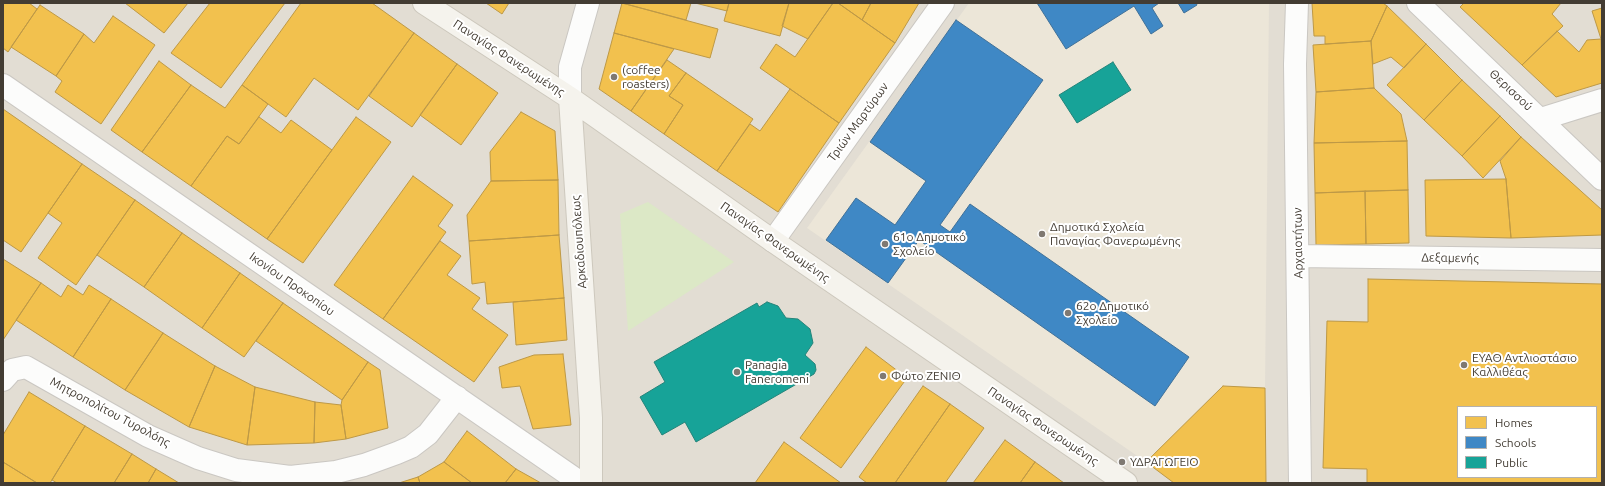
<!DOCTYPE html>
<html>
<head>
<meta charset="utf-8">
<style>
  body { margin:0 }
  #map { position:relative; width:1605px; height:486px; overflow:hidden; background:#eeebe6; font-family:Ubuntu,sans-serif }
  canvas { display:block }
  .frame { position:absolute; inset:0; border:4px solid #433c33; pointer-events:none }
  .legend { position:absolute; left:1457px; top:406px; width:140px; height:72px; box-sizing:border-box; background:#fff; border:1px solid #b4b1ad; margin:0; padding:5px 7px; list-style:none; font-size:12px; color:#433c33 }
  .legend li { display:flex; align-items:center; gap:8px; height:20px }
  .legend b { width:20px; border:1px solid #b4b1ad }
</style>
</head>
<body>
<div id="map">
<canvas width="1605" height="486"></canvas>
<div class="frame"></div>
<ul class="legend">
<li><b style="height:11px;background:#f2c14e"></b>Homes</li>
<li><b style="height:11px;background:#3f88c5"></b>Schools</li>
<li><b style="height:11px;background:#17a398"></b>Public</li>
</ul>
</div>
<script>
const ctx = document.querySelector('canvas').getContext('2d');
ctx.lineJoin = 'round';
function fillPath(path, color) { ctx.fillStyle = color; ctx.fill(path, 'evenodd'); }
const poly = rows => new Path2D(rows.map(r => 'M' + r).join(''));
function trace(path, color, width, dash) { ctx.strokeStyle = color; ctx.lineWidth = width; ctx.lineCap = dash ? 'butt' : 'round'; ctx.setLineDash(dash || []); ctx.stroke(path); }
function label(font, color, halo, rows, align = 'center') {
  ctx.font = font + ' Ubuntu,sans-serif'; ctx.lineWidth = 4; ctx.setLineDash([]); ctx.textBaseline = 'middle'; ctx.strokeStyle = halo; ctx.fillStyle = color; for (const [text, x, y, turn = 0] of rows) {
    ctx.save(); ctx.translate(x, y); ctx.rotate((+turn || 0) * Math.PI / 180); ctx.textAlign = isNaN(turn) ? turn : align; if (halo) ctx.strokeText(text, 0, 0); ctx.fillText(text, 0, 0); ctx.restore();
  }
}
const residential = poly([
  [3,3,1602,3,1602,483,3,483],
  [1458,407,1596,407,1596,477,1458,477]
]);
const education = poly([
  [969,3,1269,3,1265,388,1223,386,1146,462,807,228]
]);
const green = poly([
  [648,202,734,262,628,331,620,214]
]);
const homes = poly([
  [3,3,29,3,37,9,8,52,3,48,3,3],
  [125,3,188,3,164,33,125,3],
  [210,3,285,3,221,88,171,53,210,3],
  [301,3,372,3,414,33,358,110,314,78,286,117,242,85,301,3],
  [486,3,509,3,502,14,486,3],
  [622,3,691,3,686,20,622,3],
  [622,3,718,29,710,58,614,33,622,3],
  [695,3,729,3,727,11,695,3],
  [729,3,789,3,780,36,724,21,729,3],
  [789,3,833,3,808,39,782,26,789,3],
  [833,3,838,3,895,43,839,123,760,68,776,44,795,57,833,3],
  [838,3,871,3,862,20,838,3],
  [871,3,919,3,895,43,862,20,871,3],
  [1312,3,1383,3,1387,6,1371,41,1325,44,1325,36,1314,36,1312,3],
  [1464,3,1561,3,1552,14,1563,26,1522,65,1460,7,1464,3],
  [40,5,84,34,56,76,11,47,40,5],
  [1387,6,1426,44,1404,68,1391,57,1373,64,1371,41,1387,6],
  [1602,8,1602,42,1592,11,1602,8],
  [113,16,155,45,101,124,55,92,62,81,56,76,84,34,94,43,113,16],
  [1557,31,1579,52,1587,40,1601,39,1602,83,1556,97,1522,65,1557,31],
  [414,33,457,64,412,127,369,96,414,33],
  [614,33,674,49,631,111,599,89,614,33],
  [1371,41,1374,88,1316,92,1313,45,1371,41],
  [1426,44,1462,80,1424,120,1387,85,1426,44],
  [667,60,686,73,669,96,683,105,664,134,631,111,667,60],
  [159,61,191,85,142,152,111,130,159,61],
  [457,64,498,93,461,145,420,115,457,64],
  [686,73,753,119,717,171,664,134,683,105,669,96,686,73],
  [1462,80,1500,116,1462,156,1424,120,1462,80],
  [191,85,225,108,242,85,268,104,239,144,227,136,191,186,142,152,191,85],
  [1374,88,1401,114,1407,141,1314,143,1316,92,1374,88],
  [790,89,839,123,778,212,717,171,750,124,760,131,790,89],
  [3,109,82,164,21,252,3,240,3,109],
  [521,112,555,131,558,180,491,181,490,152,521,112],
  [1500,116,1521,137,1483,178,1462,156,1500,116],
  [259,117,281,133,291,120,332,150,267,239,191,186,227,136,239,144,259,117],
  [356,117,391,142,303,263,267,239,356,117],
  [1521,137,1602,210,1602,235,1511,238,1506,179,1500,161,1521,137],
  [1407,141,1408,190,1315,193,1314,143,1407,141],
  [82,164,135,200,76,285,38,258,62,223,48,213,82,164],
  [413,176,453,205,438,226,446,232,383,319,334,285,413,176],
  [1506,179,1511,238,1426,236,1425,180,1506,179],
  [558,180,559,235,469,241,467,215,491,181,558,180],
  [1408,190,1409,243,1366,244,1365,191,1408,190],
  [1365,191,1366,244,1316,245,1315,193,1365,191],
  [135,200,182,233,144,287,97,255,135,200],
  [182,233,240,273,202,328,144,287,182,233],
  [559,235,564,298,487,304,485,282,472,284,469,241,559,235],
  [440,241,461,256,447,275,480,298,472,309,508,335,474,382,383,319,440,241],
  [3,259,41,283,3,340,3,259],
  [240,273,283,303,244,357,202,328,240,273],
  [1368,279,1602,284,1602,483,1367,483,1367,469,1323,468,1327,321,1368,322,1368,279],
  [1458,407,1596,407,1596,477,1458,477,1458,407],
  [41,283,61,297,68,285,83,295,89,285,111,299,73,357,16,320,41,283],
  [564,298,567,340,516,345,513,302,564,298],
  [111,299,163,333,125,390,73,357,111,299],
  [283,303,368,362,342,400,256,341,283,303],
  [163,333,215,366,189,427,125,390,163,333],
  [866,347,907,378,841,468,800,438,866,347],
  [563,354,571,425,533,429,520,386,502,388,499,367,534,355,563,354],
  [368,362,380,370,388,428,346,439,341,405,342,400,368,362],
  [215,366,255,387,247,445,189,427,215,366],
  [923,386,950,404,895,483,867,483,859,477,923,386],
  [1223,386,1265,388,1266,483,1174,483,1146,462,1223,386],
  [255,387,315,402,314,443,247,445,255,387],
  [29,392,85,426,50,483,37,483,3,462,3,435,29,392],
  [315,402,341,405,346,439,314,443,315,402],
  [950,404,984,428,945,483,895,483,950,404],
  [85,426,132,454,114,483,57,483,52,480,85,426],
  [467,431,516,469,505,483,472,483,444,462,467,431],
  [1005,440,1035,462,1020,483,973,483,1005,440],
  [784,442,841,483,755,483,784,442],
  [132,454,156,469,148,483,114,483,132,454],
  [3,462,37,483,3,483,3,462],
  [444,462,472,483,420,483,418,477,444,462],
  [1035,462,1064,483,1020,483,1035,462],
  [156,469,179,483,148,483,156,469],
  [516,469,541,483,505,483,516,469],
  [418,477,420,483,399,483,418,477]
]);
const schools = poly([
  [1037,3,1159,3,1152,8,1163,26,1151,34,1134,6,1066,49,1037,3],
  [1178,3,1196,3,1197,5,1184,13,1178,3],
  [956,20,1043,80,940,225,950,232,970,204,1189,357,1155,406,919,240,888,283,826,240,856,198,895,225,926,181,870,142,956,20]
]);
const public = poly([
  [1113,62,1131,90,1077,123,1059,95,1113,62],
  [767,302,778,306,786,318,798,319,810,329,813,343,805,355,815,364,816,370,814,374,696,442,685,422,662,435,640,397,665,382,654,362,757,303,759,307,767,302]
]);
const street = poly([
  [1297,3,1295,64,1300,483],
  [1418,3,1602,179],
  [3,85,581,483],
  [570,98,570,67,588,3],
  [1541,119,1602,100],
  [773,241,943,3],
  [1298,256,1602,260],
  [3,380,12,370,26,367,148,436,198,458,236,470,290,477,336,472,364,465,397,453,411,447,428,434,457,397]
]);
const secondary = poly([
  [424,3,570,98,773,241,1126,483],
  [570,98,591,418,591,483]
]);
const markers = [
  [614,77,4,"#7f7972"],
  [1042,234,4,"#7f7972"],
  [885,244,4,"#7f7972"],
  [1068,313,4,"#7f7972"],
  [1464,365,4,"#7f7972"],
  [737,372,4,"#7f7972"],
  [883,376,4,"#7f7972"],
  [1122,462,4,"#7f7972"]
];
const streetNames = [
  ["Παναγίας Φανερωμένης",509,58,33],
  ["Θερισσού",1511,90,43],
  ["Τριών Μαρτύρων",858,122,-54],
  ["Αρκαδιουπόλεως",579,242,-94],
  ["Παναγίας Φανερωμένης",775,242,35],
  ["Αρχαιοτήτων",1298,243,-91],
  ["Δεξαμενής",1450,258,1],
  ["Ικονίου Προκοπίου",292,284,35],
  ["Μητροπολίτου Τυρολόης",110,412,28],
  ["Παναγίας Φανερωμένης",1043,426,34]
];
const poiNames = [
  ["(coffee",622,70],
  ["roasters)",622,84],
  ["Δημοτικά Σχολεία",1050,227],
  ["Παναγίας Φανερωμένης",1050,241],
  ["61ο Δημοτικό",893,237],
  ["Σχολείο",893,251],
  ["62ο Δημοτικό",1076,306],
  ["Σχολείο",1076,320],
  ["ΕΥΑΘ Αντλιοστάσιο",1472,358],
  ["Καλλιθέας",1472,372],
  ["Panagia",745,365],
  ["Faneromeni",745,379],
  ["Φώτο ΖΕΝΙΘ",891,376],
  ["ΥΔΡΑΓΩΓΕΙΟ",1130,462]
];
fillPath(residential, '#e2ddd3');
fillPath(education, '#ece6d8');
fillPath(green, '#dce8c6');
fillPath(homes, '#f2c14e');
trace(homes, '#be9946', 1);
fillPath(schools, '#3f88c5');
trace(schools, '#407199', 1);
fillPath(public, '#17a398');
trace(public, '#24847a', 1);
trace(street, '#cac7c2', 24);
trace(secondary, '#cdc8bd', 24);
trace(street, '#fcfcfb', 22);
trace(secondary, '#f5f3ed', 22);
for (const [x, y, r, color] of markers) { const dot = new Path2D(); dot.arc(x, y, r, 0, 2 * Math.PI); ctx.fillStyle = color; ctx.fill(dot); trace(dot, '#fff', 1.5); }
label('12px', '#433c33', '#fff', streetNames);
label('12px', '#433c33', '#fff', poiNames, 'left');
</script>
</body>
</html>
